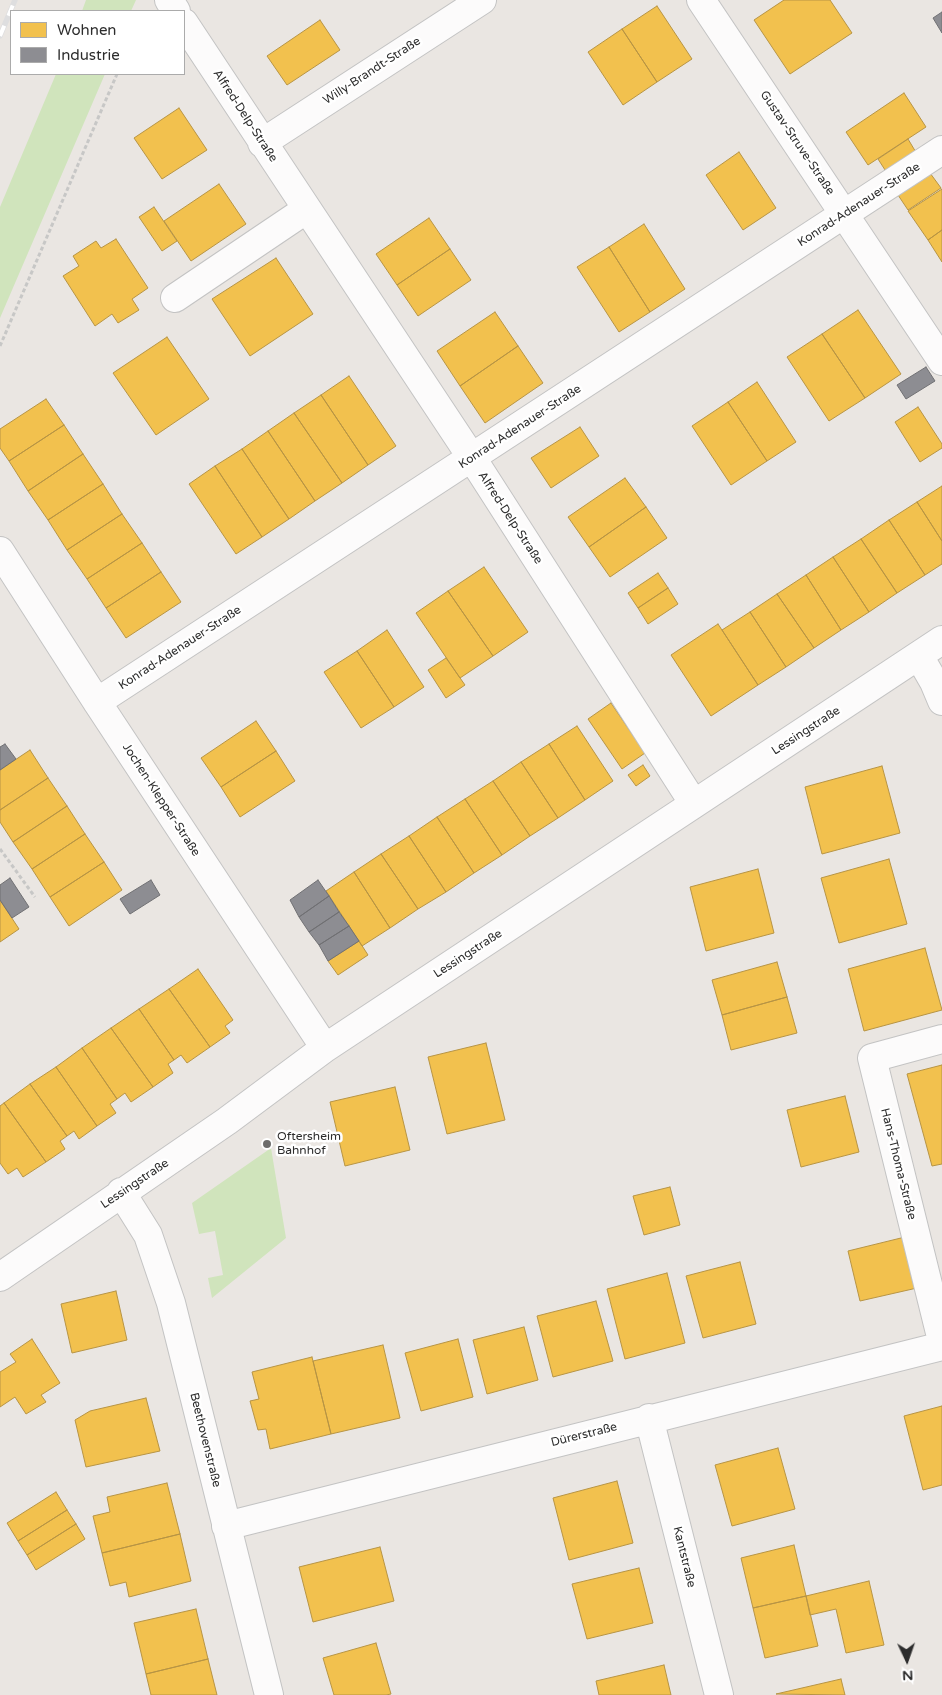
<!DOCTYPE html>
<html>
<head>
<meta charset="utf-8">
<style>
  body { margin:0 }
  #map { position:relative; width:942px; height:1695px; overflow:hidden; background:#eae6e2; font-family:"Varela Round",sans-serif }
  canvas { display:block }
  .legend { position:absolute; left:10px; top:10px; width:175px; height:65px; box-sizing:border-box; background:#fff; border:1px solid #ababab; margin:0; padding:6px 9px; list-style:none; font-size:15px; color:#2c2c2c }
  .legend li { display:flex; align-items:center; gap:10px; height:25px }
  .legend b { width:25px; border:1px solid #ababab }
  .north { position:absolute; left:882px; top:1635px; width:50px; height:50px; -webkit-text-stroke:4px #fff; paint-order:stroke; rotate:177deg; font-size:14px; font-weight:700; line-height:20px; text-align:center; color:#2c2c2c }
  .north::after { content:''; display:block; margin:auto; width:18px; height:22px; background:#2c2c2c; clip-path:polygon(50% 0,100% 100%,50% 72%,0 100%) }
</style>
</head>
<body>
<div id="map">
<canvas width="942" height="1695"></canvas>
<ul class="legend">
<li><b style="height:14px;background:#f2c14e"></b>Wohnen</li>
<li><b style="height:14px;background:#8d8d92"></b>Industrie</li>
</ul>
<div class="north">N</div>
</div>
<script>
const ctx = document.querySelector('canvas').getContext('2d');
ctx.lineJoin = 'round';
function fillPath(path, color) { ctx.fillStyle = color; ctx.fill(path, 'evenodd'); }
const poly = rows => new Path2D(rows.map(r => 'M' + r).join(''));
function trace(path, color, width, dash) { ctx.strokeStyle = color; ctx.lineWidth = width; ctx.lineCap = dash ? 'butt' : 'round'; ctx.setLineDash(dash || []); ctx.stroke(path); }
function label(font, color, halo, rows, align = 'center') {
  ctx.font = font + ' "Varela Round",sans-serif'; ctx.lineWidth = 5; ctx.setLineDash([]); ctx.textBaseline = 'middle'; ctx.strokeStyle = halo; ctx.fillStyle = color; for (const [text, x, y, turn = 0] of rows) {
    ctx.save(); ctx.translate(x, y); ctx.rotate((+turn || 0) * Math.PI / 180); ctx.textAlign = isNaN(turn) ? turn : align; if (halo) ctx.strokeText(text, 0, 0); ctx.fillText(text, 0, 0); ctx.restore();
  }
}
const green = poly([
  [86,0,136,0,131,11,82,11],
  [56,74,105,74,0,318,0,207],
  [271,1148,286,1238,212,1298,208,1278,223,1275,215,1231,199,1234,192,1203]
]);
const homes = poly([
  [784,0,830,0,852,33,790,74,754,20,784,0],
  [657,6,692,59,657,82,622,29,657,6],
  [320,20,340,50,287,85,267,56,320,20],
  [622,29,657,82,623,105,588,52,622,29],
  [904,93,926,127,868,165,846,132,904,93],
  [179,108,207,150,162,179,134,138,179,108],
  [908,139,917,154,887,173,878,159,908,139],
  [739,152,776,208,743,230,706,175,739,152],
  [930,173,941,188,908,210,898,195,930,173],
  [219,184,246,224,191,261,164,221,219,184],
  [942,189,942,230,928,240,908,211,942,189],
  [154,207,177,241,162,251,139,217,154,207],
  [429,218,450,249,397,285,376,254,429,218],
  [644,224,685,289,650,312,609,247,644,224],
  [942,230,942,262,928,240,942,230],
  [116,239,148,288,132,299,139,310,118,323,112,314,95,326,63,276,79,266,73,256,96,241,101,248,116,239],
  [609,247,650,312,619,332,577,267,609,247],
  [450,249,471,280,418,316,397,285,450,249],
  [276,258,313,314,250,356,212,299,276,258],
  [858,310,901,374,865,398,822,334,858,310],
  [495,312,518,346,460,386,437,351,495,312],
  [822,334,865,398,829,421,787,357,822,334],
  [167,337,209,399,156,435,113,373,167,337],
  [518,346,543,383,485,423,460,386,518,346],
  [349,376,396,446,368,465,321,395,349,376],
  [757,382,796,442,767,461,728,402,757,382],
  [321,395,368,465,342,483,294,413,321,395],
  [46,399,64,425,9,461,0,448,0,429,46,399],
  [728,402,767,461,731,485,692,426,728,402],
  [918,407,942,444,942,448,920,462,895,422,918,407],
  [294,413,342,483,315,501,268,431,294,413],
  [64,425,83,454,28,491,9,461,64,425],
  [580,427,599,456,551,488,531,458,580,427],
  [268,431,315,501,289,519,242,449,268,431],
  [242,449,289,519,262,537,215,466,242,449],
  [83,454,103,484,48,520,28,491,83,454],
  [215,466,262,537,236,554,189,484,215,466],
  [625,478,646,507,589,547,568,517,625,478],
  [103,484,122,514,67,550,48,520,103,484],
  [942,486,942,541,917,502,942,486],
  [917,502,942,541,942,564,925,575,889,520,917,502],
  [646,507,667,538,610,577,589,547,646,507],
  [122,514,142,543,87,579,67,550,122,514],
  [889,520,925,575,897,593,861,539,889,520],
  [861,539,897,593,869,612,833,557,861,539],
  [142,543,161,572,106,608,87,579,142,543],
  [833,557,869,612,841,630,806,575,833,557],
  [484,567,528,632,493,656,448,591,484,567],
  [161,572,181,602,126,638,106,608,161,572],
  [658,573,668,588,638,608,628,593,658,573],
  [806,575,841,630,814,648,777,594,806,575],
  [668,588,678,604,648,624,638,608,668,588],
  [448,591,493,656,460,678,416,613,448,591],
  [777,594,814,648,786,667,750,612,777,594],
  [750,612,786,667,758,685,722,630,750,612],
  [718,624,758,685,711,716,671,655,718,624],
  [387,630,424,687,394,707,357,651,387,630],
  [357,651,394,707,361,728,324,672,357,651],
  [446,658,465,685,446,698,428,670,446,658],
  [611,703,645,753,622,769,588,719,611,703],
  [256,721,276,751,221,787,201,758,256,721],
  [577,726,613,781,585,800,549,744,577,726],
  [549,744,585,800,558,818,521,762,549,744],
  [30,750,48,778,0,810,0,770,30,750],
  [276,751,295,781,240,817,221,787,276,751],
  [521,762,558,818,530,836,493,781,521,762],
  [643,765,650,776,636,786,628,775,643,765],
  [882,766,900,833,822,854,805,787,882,766],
  [48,778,67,806,13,842,0,822,0,810,48,778],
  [493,781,530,836,502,855,465,799,493,781],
  [465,799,502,855,474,873,437,817,465,799],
  [67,806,85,834,32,869,13,842,67,806],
  [437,817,474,873,446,892,409,836,437,817],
  [85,834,104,862,50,897,32,869,85,834],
  [409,836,446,892,418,909,381,854,409,836],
  [381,854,418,909,390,928,354,872,381,854],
  [889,859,907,924,839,943,821,878,889,859],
  [104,862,122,890,69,926,50,897,104,862],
  [758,869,774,933,706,951,690,887,758,869],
  [354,872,390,928,362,946,326,891,354,872],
  [0,900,19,929,0,942,0,900],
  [359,941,368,955,338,975,328,961,359,941],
  [925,948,942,1010,864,1031,848,969,925,948],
  [777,962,787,997,722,1015,712,980,777,962],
  [198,969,233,1020,225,1026,230,1033,210,1047,169,989,198,969],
  [169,989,210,1047,187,1063,181,1055,174,1060,139,1009,169,989],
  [787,997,797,1033,731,1050,722,1015,787,997],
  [139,1009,174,1060,168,1064,173,1073,153,1087,111,1028,139,1009],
  [111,1028,153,1087,131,1102,125,1093,117,1099,82,1048,111,1028],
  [486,1043,505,1120,447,1134,428,1057,486,1043],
  [82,1048,117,1099,110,1104,116,1113,97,1126,56,1067,82,1048],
  [942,1065,942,1164,932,1166,907,1074,942,1065],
  [56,1067,97,1126,79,1139,74,1131,67,1136,30,1084,56,1067],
  [30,1084,67,1136,60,1141,65,1149,46,1162,4,1103,30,1084],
  [395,1087,410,1150,345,1166,330,1102,395,1087],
  [845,1096,859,1152,801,1167,787,1110,845,1096],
  [4,1103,46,1162,23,1177,17,1168,8,1174,0,1163,0,1106,4,1103],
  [670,1187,680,1225,644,1235,633,1196,670,1187],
  [905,1237,917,1288,860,1301,848,1251,905,1237],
  [740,1262,756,1324,703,1338,686,1276,740,1262],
  [667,1273,685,1343,625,1359,607,1289,667,1273],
  [116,1291,127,1340,72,1353,61,1304,116,1291],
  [596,1301,613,1361,553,1377,537,1316,596,1301],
  [524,1327,538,1380,487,1394,473,1340,524,1327],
  [32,1339,60,1383,41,1395,46,1402,26,1414,15,1397,0,1407,0,1372,16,1362,10,1354,32,1339],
  [458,1339,473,1397,421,1411,405,1353,458,1339],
  [383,1345,400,1418,331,1434,313,1361,383,1345],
  [312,1357,331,1434,270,1449,266,1429,258,1430,250,1401,259,1399,252,1372,312,1357],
  [146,1398,160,1451,86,1467,75,1420,90,1411,146,1398],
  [942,1406,942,1485,923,1490,904,1416,942,1406],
  [778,1448,795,1509,732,1526,715,1465,778,1448],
  [617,1481,633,1543,569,1560,553,1498,617,1481],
  [167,1483,180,1534,102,1553,93,1516,110,1512,107,1497,167,1483],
  [56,1492,67,1510,18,1541,7,1523,56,1492],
  [67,1510,76,1524,27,1555,18,1541,67,1510],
  [76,1524,85,1539,36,1570,27,1555,76,1524],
  [180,1534,191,1581,129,1597,126,1582,110,1586,102,1553,180,1534],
  [794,1545,806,1596,753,1608,741,1558,794,1545],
  [380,1547,394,1601,313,1622,299,1567,380,1547],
  [639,1568,653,1623,587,1639,572,1584,639,1568],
  [869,1581,884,1645,846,1653,836,1609,810,1615,806,1596,869,1581],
  [806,1596,818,1646,765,1658,753,1608,806,1596],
  [196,1609,208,1659,146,1674,134,1623,196,1609],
  [376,1643,391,1694,386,1695,334,1695,323,1658,376,1643],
  [208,1659,217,1695,151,1695,146,1674,208,1659],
  [664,1665,671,1695,599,1695,596,1681,664,1665],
  [841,1679,845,1695,776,1694,841,1679]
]);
const industry = poly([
  [942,12,942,33,933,18,942,12],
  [926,367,935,381,906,399,897,385,926,367],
  [5,744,16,759,0,770,0,747,5,744],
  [10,878,29,907,12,918,0,900,0,885,10,878],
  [151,880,160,895,130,914,120,899,151,880],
  [318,880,329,896,299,917,290,900,318,880],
  [329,896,339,912,309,932,299,917,329,896],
  [339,912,349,926,319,945,309,932,339,912],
  [349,926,359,941,328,961,319,945,349,926]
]);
const path = poly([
  [0,346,117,74],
  [0,849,35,897]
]);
const minor = poly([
  [169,0,176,11],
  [701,0,942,361],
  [184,23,472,458,694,804],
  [262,143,482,0],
  [175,298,307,209],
  [0,551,97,702,325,1048],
  [919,656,934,682,942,701],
  [97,702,942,150],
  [942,1039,872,1058,942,1341],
  [121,1192,148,1235,171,1303,269,1695],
  [0,1277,227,1121,325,1048,942,640],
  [649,1418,719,1695],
  [226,1526,942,1346]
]);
const rail = poly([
  [0,36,15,0]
]);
const markers = [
  [267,1144,5,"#6e6d6c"]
];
const streetNames = [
  ["Willy-Brandt-Straße",372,71,-33],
  ["Alfred-Delp-Straße",245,116,57],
  ["Gustav-Struve-Straße",797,143,56],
  ["Konrad-Adenauer-Straße",859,205,-33],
  ["Konrad-Adenauer-Straße",520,427,-33],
  ["Alfred-Delp-Straße",510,518,57],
  ["Konrad-Adenauer-Straße",180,648,-33],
  ["Lessingstraße",806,731,-33],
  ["Jochen-Klepper-Straße",161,800,57],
  ["Lessingstraße",468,954,-33],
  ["Hans-Thoma-Straße",898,1164,76],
  ["Lessingstraße",135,1184,-34],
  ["Dürerstraße",584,1435,-14],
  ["Beethovenstraße",205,1440,76],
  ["Kantstraße",684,1557,76]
];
const poiNames = [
  ["Oftersheim",277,1137],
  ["Bahnhof",277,1151]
];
fillPath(green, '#d0e4bc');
fillPath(homes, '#f2c14e');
trace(homes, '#b79444', 1);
fillPath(industry, '#8d8d92');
trace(industry, '#707073', 1);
trace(minor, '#c3c3c3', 30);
trace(path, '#c7c7c6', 3, [4, 2.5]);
trace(minor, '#fcfbfb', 28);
trace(rail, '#dededf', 5.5);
trace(rail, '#fff', 4, [11]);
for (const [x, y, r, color] of markers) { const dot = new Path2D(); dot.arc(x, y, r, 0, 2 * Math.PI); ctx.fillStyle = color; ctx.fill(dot); trace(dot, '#fff', 2); }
label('12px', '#2c2c2c', '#fff', streetNames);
label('12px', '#2c2c2c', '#fff', poiNames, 'left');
</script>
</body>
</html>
